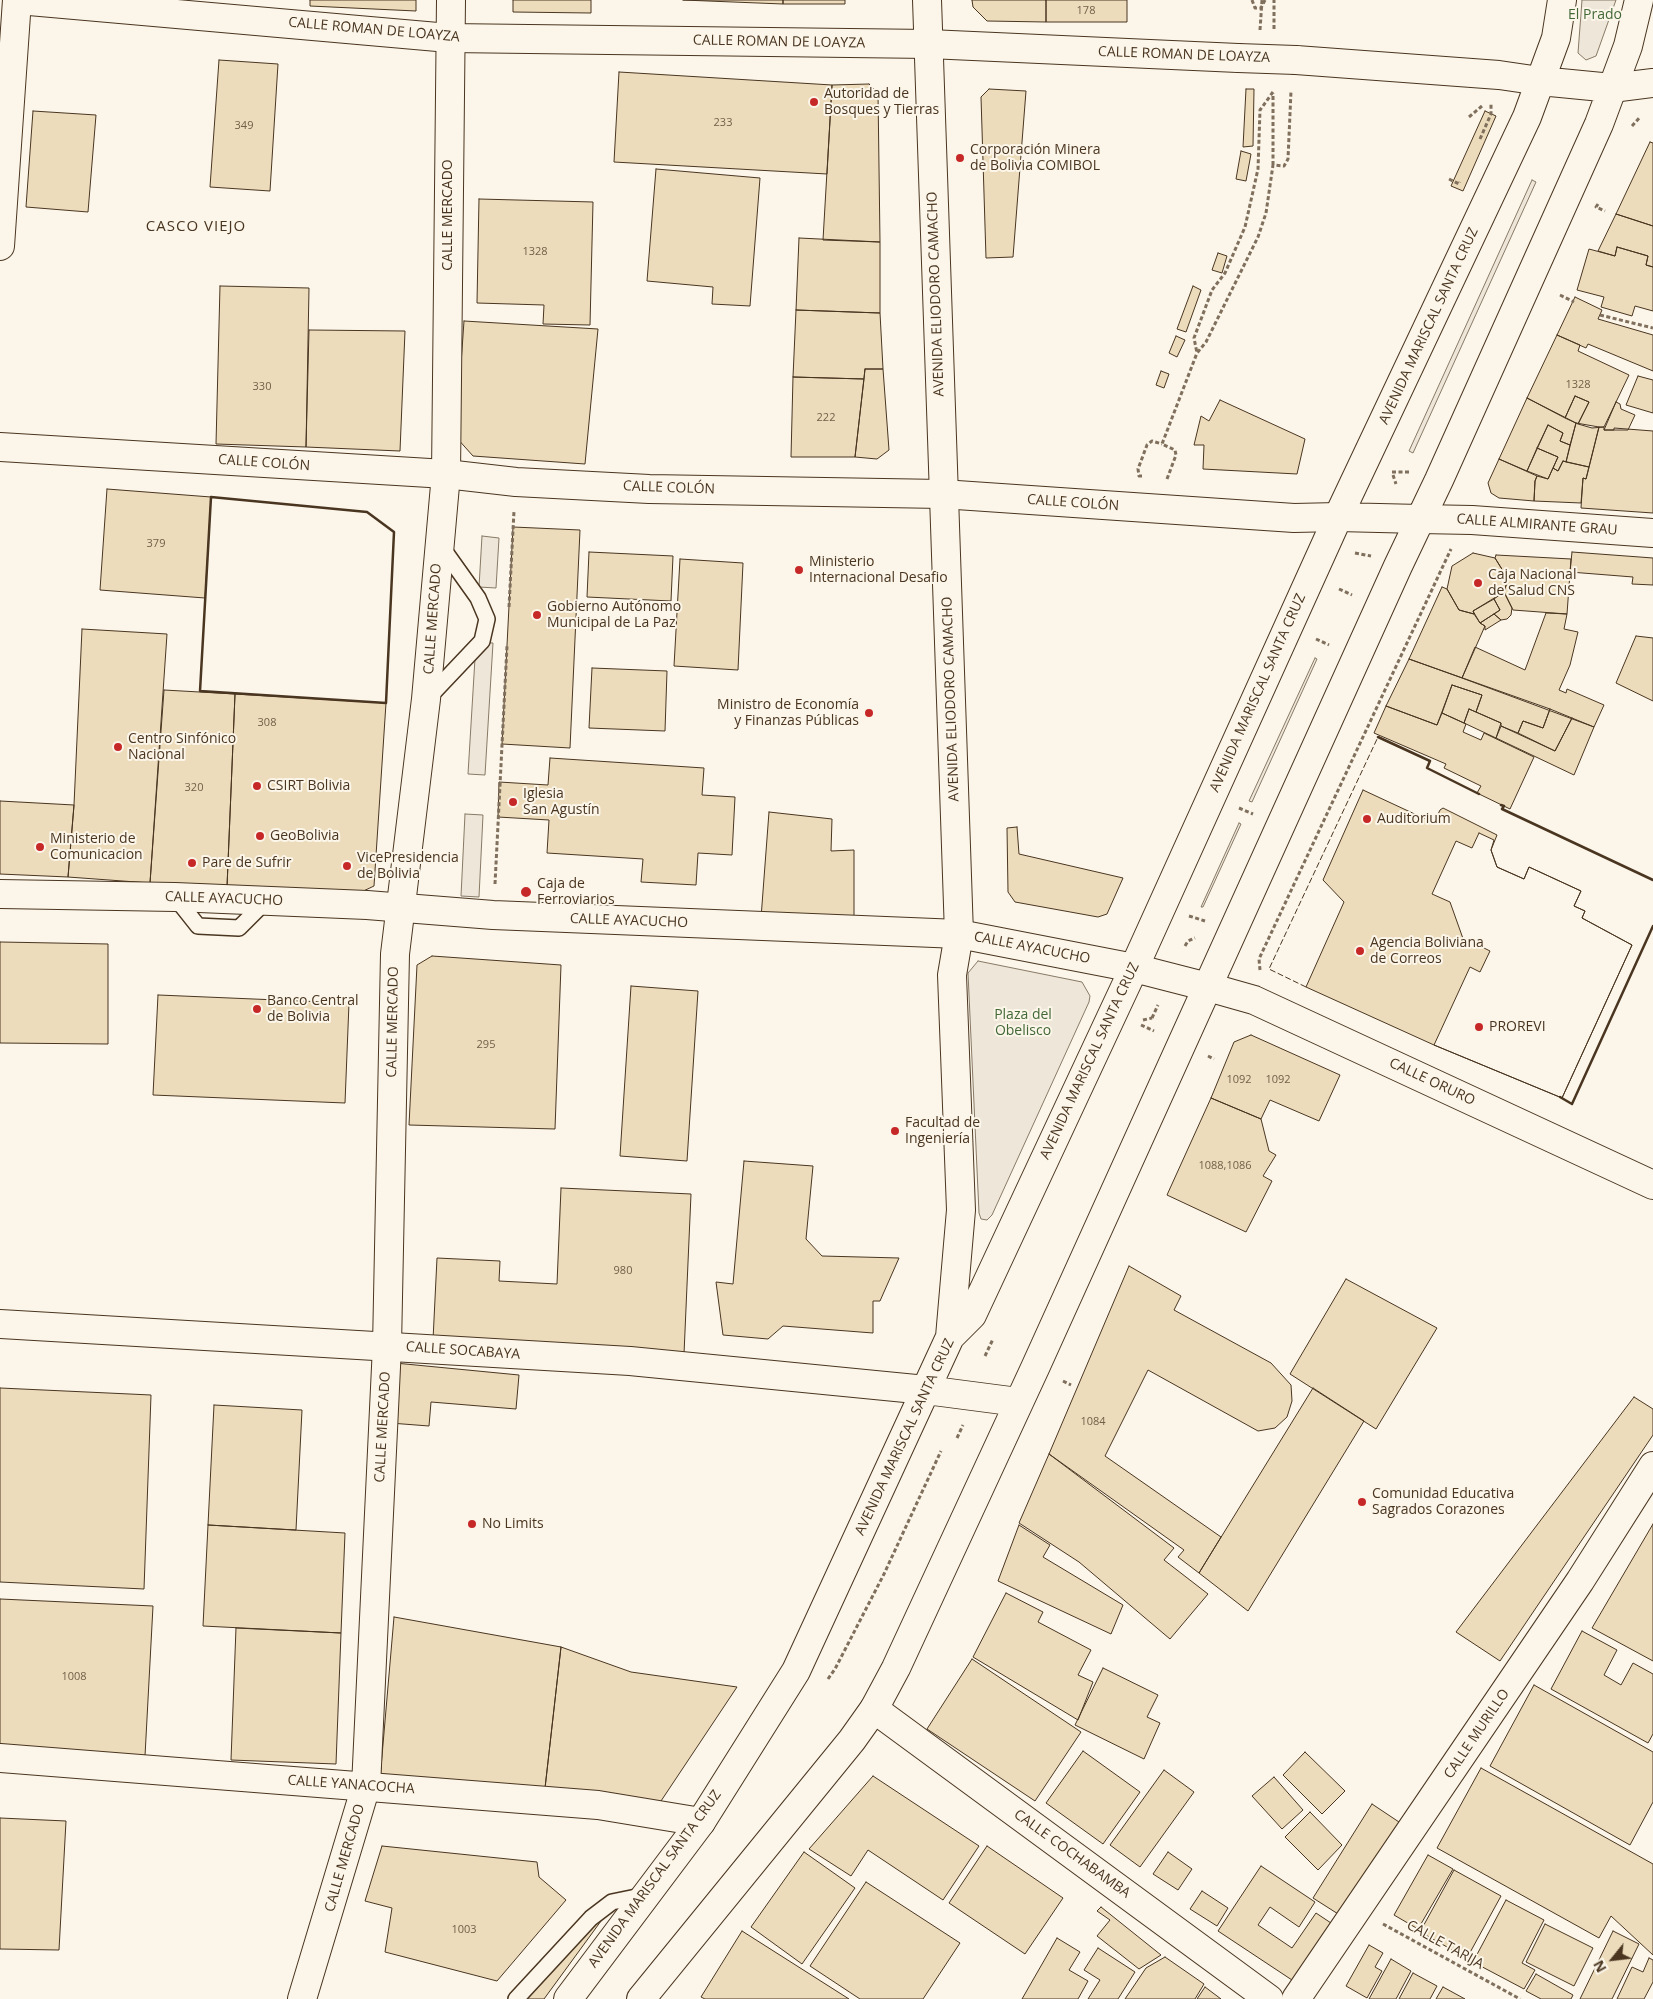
<!DOCTYPE html>
<html>
<head>
<meta charset="utf-8">
<style>
  body { margin:0 }
  #map { position:relative; width:1653px; height:1999px; overflow:hidden; background:#fbf6e9; font-family:"Open Sans",sans-serif }
  canvas { display:block }
  .north { position:absolute; left:1588px; top:1934px; width:50px; height:50px; -webkit-text-stroke:4px #fbf6e9; paint-order:stroke; rotate:241deg; font-size:14px; font-weight:700; line-height:20px; text-align:center; color:#4a3520 }
  .north::after { content:''; display:block; margin:auto; width:18px; height:22px; background:#4a3520; clip-path:polygon(50% 0,100% 100%,50% 72%,0 100%) }
</style>
</head>
<body>
<div id="map">
<canvas width="1653" height="1999"></canvas>
<div class="north">N</div>
</div>
<script>
const ctx = document.querySelector('canvas').getContext('2d');
ctx.lineJoin = 'round';
function fillPath(path, color) { ctx.fillStyle = color; ctx.fill(path, 'evenodd'); }
const poly = rows => new Path2D(rows.map(r => 'M' + r).join(''));
function trace(path, color, width, dash) { ctx.strokeStyle = color; ctx.lineWidth = width; ctx.lineCap = dash ? 'butt' : 'round'; ctx.setLineDash(dash || []); ctx.stroke(path); }
function label(font, color, halo, rows, align = 'center') {
  ctx.font = font + ' "Open Sans",sans-serif'; ctx.lineWidth = 4; ctx.setLineDash([]); ctx.textBaseline = 'middle'; ctx.strokeStyle = halo; ctx.fillStyle = color; for (const [text, x, y, turn = 0] of rows) {
    ctx.save(); ctx.translate(x, y); ctx.rotate((+turn || 0) * Math.PI / 180); ctx.textAlign = isNaN(turn) ? turn : align; if (halo) ctx.strokeText(text, 0, 0); ctx.fillText(text, 0, 0); ctx.restore();
  }
}
const green = poly([
  [1582,0,1616,0,1596,56,1586,60,1578,53,1582,0],
  [1532,180,1536,182,1413,453,1409,451,1532,180],
  [482,536,499,538,496,588,479,587,482,536],
  [476,642,493,643,485,775,468,774,476,642],
  [1315,658,1317,659,1252,802,1249,801,1315,658],
  [465,814,483,815,479,897,461,896,465,814],
  [1239,823,1241,824,1203,907,1201,907,1239,823],
  [978,961,1082,982,1090,996,1089,1002,992,1215,987,1220,981,1219,979,1213,968,973,978,961]
]);
const building = poly([
  [310,0,416,0,416,11,310,6,310,0],
  [513,0,591,0,591,13,513,12,513,0],
  [683,0,783,0,783,4,683,0],
  [783,0,845,0,845,4,783,4,783,0],
  [972,0,1046,0,1046,22,987,21,973,7,972,0],
  [1046,0,1127,0,1127,22,1046,22,1046,0],
  [219,60,278,64,270,191,210,187,219,60],
  [619,72,832,85,827,174,614,162,619,72],
  [869,84,878,93,880,242,823,240,832,85,869,84],
  [989,89,1026,91,1013,257,986,258,981,97,989,89],
  [1246,89,1254,89,1253,146,1243,147,1246,89],
  [33,111,96,115,88,212,26,207,33,111],
  [1485,111,1496,116,1463,191,1451,186,1485,111],
  [1650,142,1653,143,1653,226,1616,214,1650,142],
  [1241,151,1251,154,1246,181,1236,179,1241,151],
  [656,169,760,178,750,306,712,304,713,287,647,281,656,169],
  [479,199,593,202,590,325,543,324,544,305,477,303,479,199],
  [1616,214,1653,226,1653,267,1646,265,1648,256,1617,247,1615,256,1598,251,1616,214],
  [799,238,880,242,880,313,796,310,799,238],
  [1617,247,1648,256,1646,265,1653,267,1653,311,1635,306,1632,316,1601,307,1604,297,1577,290,1589,249,1615,256,1617,247],
  [1218,253,1227,256,1222,273,1212,270,1218,253],
  [220,286,309,288,306,447,216,444,220,286],
  [1193,286,1201,290,1186,332,1177,329,1193,286],
  [1575,297,1602,310,1598,319,1653,335,1653,371,1588,344,1586,348,1557,335,1575,297],
  [796,310,880,313,883,369,865,369,864,379,793,377,796,310],
  [464,321,598,329,585,464,473,456,456,437,464,321],
  [309,330,405,331,400,451,306,447,309,330],
  [1557,335,1580,345,1578,351,1629,375,1604,427,1592,428,1578,424,1589,402,1575,396,1565,418,1527,398,1557,335],
  [1176,336,1185,340,1177,357,1169,353,1176,336],
  [865,369,883,369,889,450,877,459,855,457,865,369],
  [1161,371,1169,374,1164,388,1156,385,1161,371],
  [1638,376,1653,380,1653,413,1626,405,1638,376],
  [793,377,864,379,855,457,791,457,793,377],
  [1575,396,1589,402,1578,424,1565,418,1575,396],
  [1527,398,1576,423,1570,445,1560,441,1563,433,1548,425,1527,471,1499,459,1527,398],
  [1220,400,1305,439,1297,474,1203,469,1204,445,1194,445,1201,416,1209,421,1220,400],
  [1616,402,1620,404,1621,409,1635,415,1628,430,1604,430,1616,402],
  [1576,423,1599,427,1589,467,1566,462,1576,423],
  [1548,425,1563,433,1560,441,1570,445,1566,462,1563,461,1558,471,1553,468,1558,457,1537,448,1548,425],
  [1599,427,1604,427,1604,430,1614,430,1614,428,1653,431,1653,513,1581,508,1583,478,1586,479,1599,427],
  [1537,448,1558,457,1548,479,1527,471,1537,448],
  [1499,459,1537,476,1535,481,1534,501,1499,498,1491,493,1488,483,1499,459],
  [1563,461,1589,467,1586,479,1583,478,1581,503,1534,501,1535,481,1537,476,1548,479,1553,468,1558,471,1563,461],
  [107,489,211,497,205,598,100,590,107,489],
  [513,527,580,530,570,748,502,744,513,527],
  [589,552,673,556,671,601,587,597,589,552],
  [1572,552,1653,558,1653,585,1632,584,1633,577,1570,572,1572,552],
  [1473,553,1495,558,1508,579,1504,592,1473,611,1474,614,1459,610,1447,589,1452,566,1473,553],
  [1496,555,1571,559,1567,614,1513,610,1504,592,1508,579,1495,558,1496,555],
  [680,559,743,563,738,670,674,666,680,559],
  [1442,587,1447,589,1459,610,1474,614,1480,623,1485,626,1462,678,1409,659,1442,587],
  [1504,592,1512,608,1511,615,1507,619,1501,620,1494,614,1500,610,1494,599,1504,592],
  [1494,599,1500,610,1480,623,1473,611,1494,599],
  [1546,613,1567,614,1564,629,1578,632,1570,665,1559,690,1566,693,1567,689,1604,705,1594,727,1462,678,1475,647,1525,670,1546,613],
  [1494,614,1501,620,1485,630,1485,626,1480,623,1494,614],
  [82,629,167,634,150,883,68,877,74,805,82,629],
  [1636,636,1653,638,1653,701,1616,683,1636,636],
  [1409,659,1550,709,1543,728,1523,721,1518,733,1501,726,1501,723,1476,712,1482,695,1452,685,1437,725,1386,706,1409,659],
  [592,668,667,671,665,731,589,728,592,668],
  [1452,685,1482,695,1476,712,1469,709,1464,723,1442,713,1452,685],
  [164,690,235,694,227,887,150,883,164,690],
  [235,694,386,703,374,886,357,894,227,887,235,694],
  [1386,706,1437,725,1442,713,1466,724,1463,732,1481,740,1484,733,1534,757,1510,809,1477,793,1481,786,1444,768,1446,764,1374,733,1386,706],
  [1469,709,1501,723,1496,738,1464,723,1469,709],
  [1550,709,1572,718,1555,751,1518,733,1523,721,1543,728,1550,709],
  [1572,718,1594,727,1574,775,1496,738,1501,726,1555,751,1572,718],
  [550,758,704,768,702,795,735,797,732,855,698,853,696,885,641,882,643,859,547,853,549,820,498,817,499,782,548,785,550,758],
  [1363,790,1434,823,1440,810,1443,808,1497,835,1491,850,1497,867,1524,879,1529,867,1581,891,1574,906,1585,911,1582,918,1632,945,1562,1098,1434,1045,1306,987,1344,902,1323,880,1363,790],
  [0,801,74,805,68,877,0,874,0,801],
  [769,812,832,819,831,851,854,850,854,922,761,918,769,812],
  [1017,827,1019,854,1123,878,1107,914,1098,917,1015,902,1008,892,1007,828,1017,827],
  [1479,833,1494,840,1491,850,1497,867,1524,879,1529,867,1581,891,1574,906,1585,911,1582,918,1632,945,1562,1098,1434,1045,1470,967,1480,972,1490,951,1476,944,1466,947,1450,902,1432,894,1456,841,1472,848,1479,833],
  [0,942,108,944,108,1044,0,1043,0,942],
  [432,956,561,965,555,1129,409,1125,417,965,432,956],
  [631,986,698,991,687,1161,620,1156,631,986],
  [158,995,349,1003,345,1103,153,1095,158,995],
  [1251,1035,1340,1075,1319,1121,1270,1100,1261,1119,1211,1098,1234,1042,1251,1035],
  [1211,1098,1261,1119,1269,1151,1276,1155,1263,1176,1272,1181,1246,1232,1167,1195,1211,1098],
  [744,1161,813,1166,806,1239,822,1256,899,1258,880,1301,873,1301,873,1333,783,1326,768,1339,723,1335,716,1282,733,1284,744,1161],
  [561,1188,691,1194,684,1354,433,1340,437,1258,500,1261,499,1281,557,1284,561,1188],
  [1129,1266,1181,1296,1174,1310,1271,1363,1291,1385,1292,1401,1287,1417,1275,1428,1258,1431,1148,1370,1105,1456,1221,1537,1199,1573,1178,1557,1184,1550,1049,1454,1129,1266],
  [1346,1279,1437,1328,1376,1429,1290,1374,1346,1279],
  [395,1363,519,1375,516,1409,431,1402,429,1426,390,1423,395,1363],
  [0,1388,151,1395,144,1589,0,1582,0,1388],
  [1313,1388,1364,1421,1248,1611,1199,1573,1313,1388],
  [1634,1397,1653,1409,1653,1435,1500,1661,1456,1632,1634,1397],
  [214,1405,302,1410,296,1530,208,1525,214,1405],
  [1049,1454,1174,1548,1164,1560,1208,1594,1170,1639,1079,1562,1019,1523,1049,1454],
  [1653,1524,1653,1661,1592,1628,1653,1524],
  [208,1525,345,1533,341,1633,203,1626,208,1525],
  [1019,1525,1050,1545,1043,1557,1123,1605,1111,1634,998,1581,1019,1525],
  [1006,1593,1043,1612,1038,1622,1091,1650,1078,1675,1093,1682,1078,1720,973,1657,1006,1593],
  [0,1599,153,1606,145,1756,0,1748,0,1599],
  [394,1617,561,1647,544,1797,380,1779,394,1617],
  [236,1628,341,1633,336,1764,231,1760,236,1628],
  [1582,1631,1617,1650,1604,1675,1621,1685,1633,1663,1653,1674,1653,1734,1648,1743,1551,1689,1582,1631],
  [561,1647,631,1672,737,1687,655,1810,544,1797,561,1647],
  [972,1659,1081,1732,1035,1801,927,1729,972,1659],
  [1103,1668,1158,1695,1147,1717,1160,1723,1144,1759,1075,1725,1103,1668],
  [1534,1685,1653,1752,1653,1802,1630,1845,1490,1766,1534,1685],
  [1083,1751,1140,1792,1103,1844,1046,1803,1083,1751],
  [1305,1752,1345,1791,1322,1814,1283,1775,1305,1752],
  [1481,1768,1653,1864,1653,1955,1611,1916,1599,1938,1437,1848,1481,1768],
  [1164,1770,1194,1792,1140,1867,1110,1845,1164,1770],
  [873,1776,979,1846,943,1900,868,1850,851,1876,809,1849,873,1776],
  [1274,1777,1303,1810,1282,1829,1252,1796,1274,1777],
  [1372,1804,1405,1826,1346,1919,1313,1898,1372,1804],
  [1310,1812,1342,1845,1318,1870,1285,1837,1310,1812],
  [0,1818,66,1821,59,1950,0,1949,0,1818],
  [382,1846,537,1862,539,1877,566,1900,497,1981,385,1952,392,1908,365,1901,382,1846],
  [987,1846,1063,1898,1025,1954,949,1903,987,1846],
  [804,1852,855,1888,802,1964,751,1927,804,1852],
  [1168,1852,1192,1869,1178,1890,1153,1874,1168,1852],
  [1428,1855,1453,1869,1418,1929,1394,1915,1428,1855],
  [1261,1866,1315,1902,1299,1927,1270,1907,1258,1925,1292,1948,1316,1913,1337,1927,1298,1984,1218,1931,1261,1866],
  [1454,1870,1501,1896,1467,1958,1420,1932,1454,1870],
  [866,1882,960,1943,923,1999,860,1999,810,1966,866,1882],
  [1202,1891,1228,1908,1217,1926,1190,1909,1202,1891],
  [1506,1900,1544,1920,1522,1963,1535,1970,1524,1989,1473,1962,1506,1900],
  [612,1906,544,1999,511,1999,612,1906],
  [1101,1907,1161,1955,1139,1969,1097,1936,1110,1920,1097,1911,1101,1907],
  [1545,1924,1593,1948,1574,1986,1526,1962,1545,1924],
  [742,1931,849,1999,705,1999,701,1997,742,1931],
  [1613,1931,1639,1944,1612,1999,1580,1999,1613,1931],
  [1057,1938,1080,1952,1069,1970,1088,1981,1078,1999,1022,1999,1057,1938],
  [1369,1945,1383,1953,1375,1967,1382,1971,1367,1998,1346,1986,1369,1945],
  [1098,1948,1135,1972,1118,1999,1088,1999,1100,1980,1084,1970,1098,1948],
  [1165,1957,1204,1984,1195,1999,1125,1999,1146,1968,1165,1957],
  [1649,1958,1653,1960,1653,1982,1644,1999,1617,1999,1632,1967,1643,1972,1649,1958],
  [1391,1959,1411,1971,1396,1999,1369,1999,1391,1959],
  [1413,1973,1437,1986,1430,1999,1399,1999,1413,1973],
  [1536,1974,1573,1995,1571,1999,1541,1999,1526,1991,1536,1974],
  [1205,1987,1221,1999,1197,1999,1205,1987],
  [1443,1987,1465,1999,1436,1999,1443,1987]
]);
const path = poly([
  [1252,0,1255,8,1261,8,1265,0],
  [1274,29,1274,0],
  [1260,30,1262,0],
  [1273,92,1260,110,1258,169,1245,227,1225,273,1212,290,1194,338,1197,353,1206,342,1258,237,1266,213,1273,165,1284,166,1288,159,1291,91],
  [1469,117,1482,106],
  [1632,126,1640,117],
  [1480,139,1491,114,1491,104],
  [1273,165,1273,93],
  [1449,179,1459,184,1460,182],
  [1598,204,1596,207,1605,211],
  [1560,295,1574,302],
  [1600,315,1653,328],
  [1392,472,1411,472],
  [1393,475,1396,484],
  [1142,476,1139,476,1138,469,1147,445,1152,441,1162,444],
  [1167,479,1176,455,1175,450,1162,444,1197,353],
  [1355,553,1371,556],
  [1339,589,1352,595],
  [509,607,514,511],
  [1316,639,1329,645],
  [1239,808,1253,814],
  [495,884,507,646],
  [1189,916,1205,921],
  [1185,946,1188,941,1195,938],
  [1260,970,1259,959,1451,549],
  [1152,1018,1158,1005],
  [1143,1020,1152,1018],
  [1141,1025,1154,1031],
  [1208,1056,1214,1059],
  [985,1356,993,1339],
  [1063,1381,1071,1385],
  [957,1438,963,1425],
  [828,1679,835,1669,884,1574,941,1451],
  [1383,1924,1520,1999]
]);
const service = poly([
  [428,698,482,641,487,619,478,598,441,546],
  [175,897,198,926,239,928,266,901],
  [516,1999,591,1918,612,1902,646,1895]
]);
const minor = poly([
  [0,894,175,897,367,905,493,915,959,934,1134,968],
  [0,1324,630,1361,926,1390],
  [874,1709,1269,1999]
]);
const tertiary = poly([
  [0,246,17,0],
  [1208,987,1254,1000,1653,1185],
  [302,1999,366,1786,387,1346,395,954,426,699,446,474,451,0]
]);
const secondary = poly([
  [18,0,449,38,929,44,1238,58],
  [1296,60,1499,75,1540,81],
  [1612,88,1653,83],
  [0,447,446,474,516,482,649,489,942,494,1294,518,1338,517],
  [1420,519,1472,520,1653,533],
  [0,1758,598,1805,701,1822],
  [1296,1999,1580,1581,1653,1466]
]);
const primary = poly([
  [927,0,959,934,952,975,961,1210,950,1337],
  [1540,81,1612,88],
  [1338,517,1420,519],
  [1134,968,1208,987],
  [926,1390,1018,1402],
  [568,1999,701,1822,796,1671,950,1337,972,1315,1134,968,1338,517,1527,117,1556,38,1562,0],
  [641,1999,852,1740,874,1709,896,1668,1035,1368,1398,566,1439,480,1599,124,1628,46,1639,0]
]);
const secondaryBridge = poly([
  [1238,58,1296,60]
]);
const fence = poly([
  [1306,987,1269,969,1378,737]
]);
const wall = poly([
  [211,497,367,512,394,532,386,703,200,691,211,497],
  [1378,737,1430,761,1427,768,1479,794],
  [1501,805,1504,806,1502,809,1653,880],
  [1560,1097,1572,1104,1653,926]
]);
const markers = [
  [814,102,5,"#c62828"],
  [960,158,5,"#c62828"],
  [799,570,5,"#c62828"],
  [1478,583,5,"#c62828"],
  [537,615,5,"#c62828"],
  [869,713,5,"#c62828"],
  [118,747,5,"#c62828"],
  [257,786,5,"#c62828"],
  [513,802,5,"#c62828"],
  [1367,819,5,"#c62828"],
  [260,836,5,"#c62828"],
  [40,847,5,"#c62828"],
  [192,863,5,"#c62828"],
  [347,866,5,"#c62828"],
  [526,892,6,"#c62828"],
  [1360,951,5,"#c62828"],
  [257,1009,5,"#c62828"],
  [1479,1027,5,"#c62828"],
  [895,1131,5,"#c62828"],
  [1362,1502,5,"#c62828"],
  [472,1524,5,"#c62828"]
];
const numberNames = [
  ["178",1086,11],
  ["233",723,123],
  ["349",244,126],
  ["1328",535,252],
  ["1328",1578,385],
  ["330",262,387],
  ["222",826,418],
  ["379",156,544],
  ["308",267,723],
  ["320",194,788],
  ["295",486,1045],
  ["1092",1239,1080],
  ["1092",1278,1080],
  ["1088,1086",1225,1166],
  ["980",623,1271],
  ["1084",1093,1422],
  ["1008",74,1677],
  ["1003",464,1930]
];
const parkNames = [
  ["El Prado",1595,15],
  ["Plaza del",1023,1015],
  ["Obelisco",1023,1031]
];
const streetNames = [
  ["CALLE ROMAN DE LOAYZA",374,30,5],
  ["CALLE ROMAN DE LOAYZA",779,42,1],
  ["CALLE ROMAN DE LOAYZA",1184,55,2],
  ["CALLE MERCADO",448,215,-90],
  ["AVENIDA ELIODORO CAMACHO",936,294,-92],
  ["AVENIDA MARISCAL SANTA CRUZ",1429,326,-65],
  ["CALLE COLÓN",264,463,4],
  ["CALLE COLÓN",669,488,2],
  ["CALLE COLÓN",1073,503,4],
  ["CALLE ALMIRANTE GRAU",1537,525,4],
  ["CALLE MERCADO",433,619,-86],
  ["AVENIDA MARISCAL SANTA CRUZ",1258,693,-66],
  ["AVENIDA ELIODORO CAMACHO",951,699,-92],
  ["CALLE AYACUCHO",224,899,2],
  ["CALLE AYACUCHO",629,921,2],
  ["CALLE AYACUCHO",1032,948,11],
  ["CALLE MERCADO",393,1022,-89],
  ["AVENIDA MARISCAL SANTA CRUZ",1090,1061,-65],
  ["CALLE ORURO",1432,1082,25],
  ["CALLE SOCABAYA",463,1351,4],
  ["CALLE MERCADO",383,1427,-87],
  ["AVENIDA MARISCAL SANTA CRUZ",905,1437,-65],
  ["CALLE MURILLO",1477,1734,-56],
  ["CALLE YANACOCHA",351,1785,4],
  ["CALLE COCHABAMBA",1072,1854,36],
  ["CALLE MERCADO",345,1858,-74],
  ["AVENIDA MARISCAL SANTA CRUZ",655,1879,-54],
  ["CALLE TARIJA",1445,1945,29]
];
const poiNames = [
  ["Autoridad de",824,94],
  ["Bosques y Tierras",824,110],
  ["Corporación Minera",970,150],
  ["de Bolivia COMIBOL",970,166],
  ["Ministerio",809,562],
  ["Internacional Desafio",809,578],
  ["Caja Nacional",1488,575],
  ["de Salud CNS",1488,591],
  ["Gobierno Autónomo",547,607],
  ["Municipal de La Paz",547,623],
  ["Ministro de Economía",859,705,"right"],
  ["y Finanzas Públicas",859,721,"right"],
  ["Centro Sinfónico",128,739],
  ["Nacional",128,755],
  ["CSIRT Bolivia",267,786],
  ["Iglesia",523,794],
  ["San Agustín",523,810],
  ["Auditorium",1377,819],
  ["GeoBolivia",270,836],
  ["Ministerio de",50,839],
  ["Comunicacion",50,855],
  ["VicePresidencia",357,858],
  ["de Bolivia",357,874],
  ["Pare de Sufrir",202,863],
  ["Caja de",537,884],
  ["Ferroviarios",537,900],
  ["Agencia Boliviana",1370,943],
  ["de Correos",1370,959],
  ["Banco Central",267,1001],
  ["de Bolivia",267,1017],
  ["PROREVI",1489,1027],
  ["Facultad de",905,1123],
  ["Ingeniería",905,1139],
  ["Comunidad Educativa",1372,1494],
  ["Sagrados Corazones",1372,1510],
  ["No Limits",482,1524]
];
const neighbourhoodNames = [
  ["CASCO VIEJO",196,227]
];
fillPath(green, '#ede6d9');
trace(green, '#887966', 1);
fillPath(building, '#ecdcbc');
trace(building, '#4a3520', 1);
trace(service, '#4a3520', 18);
trace(minor, '#4a3520', 30);
trace(tertiary, '#4a3520', 30);
trace(secondary, '#4a3520', 30);
trace(primary, '#4a3520', 30);
trace(path, '#7f6f5c', 3, [4, 2.5]);
trace(service, '#fbf6e9', 15);
trace(minor, '#fbf6e9', 28);
trace(tertiary, '#fbf6e9', 28);
trace(secondary, '#fbf6e9', 28);
trace(primary, '#fbf6e9', 28);
trace(secondaryBridge, '#4a3520', 30, []);
trace(secondaryBridge, '#fbf6e9', 28);
trace(fence, '#4a3520', 1, [6, 2.5]);
trace(wall, '#4a3520', 2.5);
for (const [x, y, r, color] of markers) { const dot = new Path2D(); dot.arc(x, y, r, 0, 2 * Math.PI); ctx.fillStyle = color; ctx.fill(dot); trace(dot, '#fbf6e9', 2); }
label('11px', '#725f47', null, numberNames);
label('14px', '#436837', '#fbf6e9', parkNames);
label('14px', '#4a3520', '#fbf6e9', streetNames);
label('14px', '#4a3520', '#fbf6e9', poiNames, 'left');
ctx.letterSpacing = '1px';
label('15px', '#4a3520', '#fbf6e9', neighbourhoodNames);
ctx.letterSpacing = '0px';
</script>
</body>
</html>
